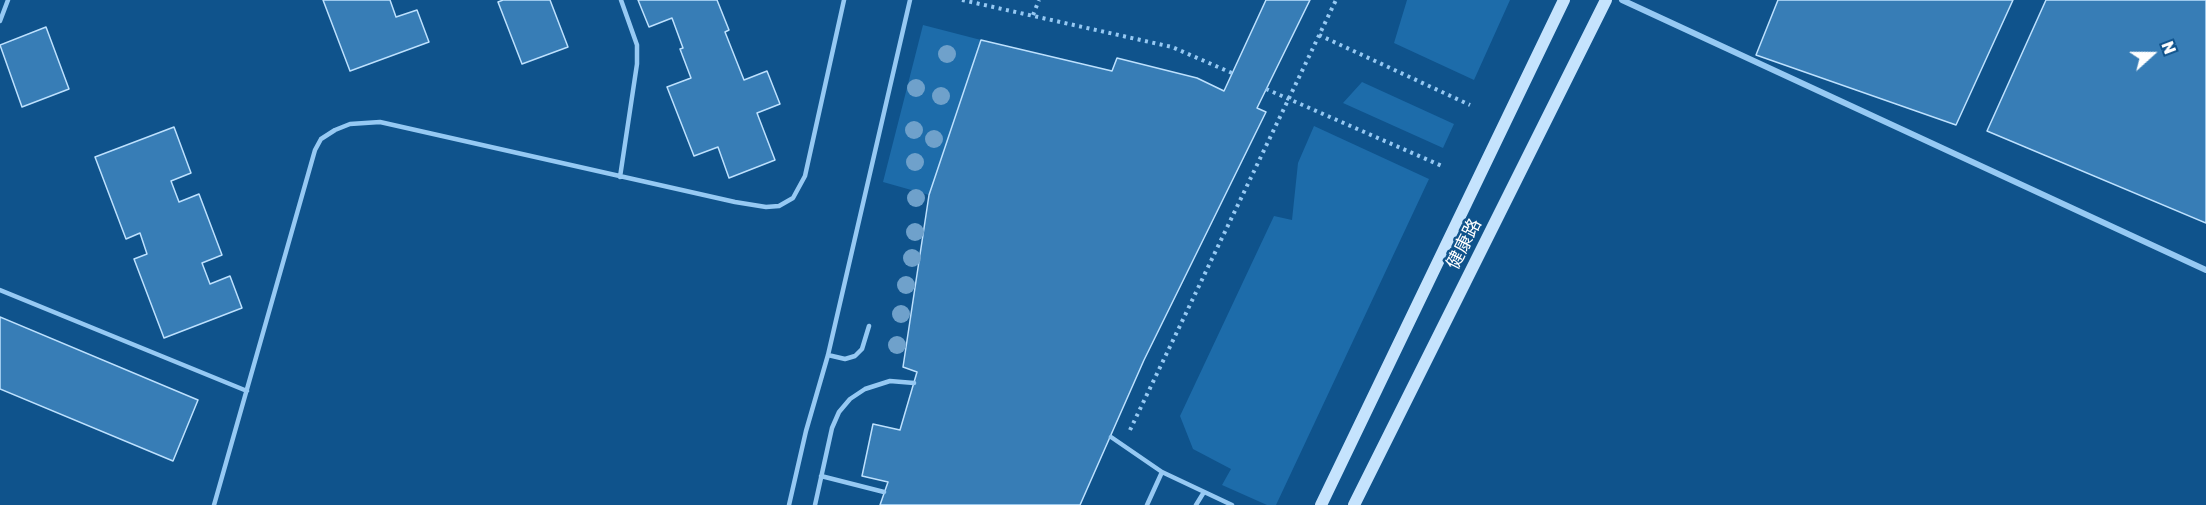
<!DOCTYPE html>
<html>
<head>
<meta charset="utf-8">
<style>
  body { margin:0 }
  #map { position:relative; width:2206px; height:505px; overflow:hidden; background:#0f538c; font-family:"Golos Text",sans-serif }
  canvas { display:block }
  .north { position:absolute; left:2122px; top:24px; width:60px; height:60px; -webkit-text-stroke:4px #0f538c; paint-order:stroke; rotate:69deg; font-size:16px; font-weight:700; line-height:24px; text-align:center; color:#fff }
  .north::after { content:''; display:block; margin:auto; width:21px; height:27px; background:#fff; clip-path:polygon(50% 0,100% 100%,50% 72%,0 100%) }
</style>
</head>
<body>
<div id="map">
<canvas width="2206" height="505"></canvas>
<div class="north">N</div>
</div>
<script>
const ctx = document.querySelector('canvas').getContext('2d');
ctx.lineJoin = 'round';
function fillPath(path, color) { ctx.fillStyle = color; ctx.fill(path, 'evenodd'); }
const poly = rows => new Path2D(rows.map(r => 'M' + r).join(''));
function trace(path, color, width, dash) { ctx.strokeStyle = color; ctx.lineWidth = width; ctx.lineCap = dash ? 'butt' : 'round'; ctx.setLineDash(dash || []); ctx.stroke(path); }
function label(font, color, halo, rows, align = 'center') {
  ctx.font = font + ' "Golos Text","Noto Sans SC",sans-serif'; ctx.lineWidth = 5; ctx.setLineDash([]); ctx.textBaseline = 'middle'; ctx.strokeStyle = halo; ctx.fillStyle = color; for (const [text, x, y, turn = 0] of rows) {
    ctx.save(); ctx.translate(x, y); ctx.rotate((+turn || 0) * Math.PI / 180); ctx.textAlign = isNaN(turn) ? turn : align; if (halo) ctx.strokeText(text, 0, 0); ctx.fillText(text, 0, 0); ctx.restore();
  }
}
const green = poly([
  [1407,0,1510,0,1474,80,1394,43],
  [923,25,981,40,929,195,883,182],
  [1362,82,1454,124,1443,148,1343,103],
  [1314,126,1429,179,1276,505,1267,505,1222,485,1231,469,1193,449,1180,416,1274,216,1292,220,1298,163]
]);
const building = poly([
  [323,0,390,0,396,17,417,10,429,42,350,71,323,0],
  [503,0,550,0,568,47,522,64,498,2,503,0],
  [638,0,717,0,729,30,725,32,744,80,767,71,780,104,757,113,775,160,729,178,718,147,694,156,667,87,691,78,680,49,683,48,672,18,649,27,638,0],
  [1266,0,1310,0,1257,108,1266,112,1144,360,1080,505,880,505,888,482,862,476,873,424,900,430,917,372,903,367,929,195,981,40,1112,71,1117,58,1197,78,1224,91,1266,0],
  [1778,0,2013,0,1956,125,1756,55,1778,0],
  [2046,0,2206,0,2206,223,1987,131,2046,0],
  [46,27,69,89,22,107,0,45,46,27],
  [174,127,191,173,171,181,179,202,199,194,222,255,202,263,210,284,230,276,242,308,164,338,134,259,147,254,140,233,126,239,95,157,174,127],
  [0,317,198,400,173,461,0,389,0,317]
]);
const path = poly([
  [962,0,1172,47,1232,73],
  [1033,15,1039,0],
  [1319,35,1470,105],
  [1266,89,1442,166],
  [1130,430,1336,0]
]);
const lane = poly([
  [0,21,8,0],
  [620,177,637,64,637,45,621,0],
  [0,290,247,391],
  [828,355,845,359,855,356,862,349,869,326],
  [1111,437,1162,472,1232,505],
  [821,476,884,492],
  [214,505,315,150,321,139,335,130,350,124,380,122,735,202,766,207,779,206,793,198,805,176,844,0],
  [789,505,806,431,828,355,910,0],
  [815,505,832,428,839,412,850,399,865,389,890,381,914,383],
  [1147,505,1162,472],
  [1196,505,1204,492]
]);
const street = poly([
  [1622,0,2206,270]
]);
const secondary = poly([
  [1321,505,1564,0],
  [1354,505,1606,0]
]);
const trees = [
  [947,54],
  [916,88],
  [941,96],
  [914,130],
  [934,139],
  [915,162],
  [916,198],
  [915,232],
  [912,258],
  [906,285],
  [901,314],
  [897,345]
];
const streetNames = [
  ["健康路",1464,244,-63]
];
fillPath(green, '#1d6caa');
fillPath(building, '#377db6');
trace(building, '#bde1fe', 1.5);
trace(path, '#96c9f3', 4, [3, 4.5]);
trace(lane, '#96c9f3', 4.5);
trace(street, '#96c9f3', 6);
trace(secondary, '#c5e3fd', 12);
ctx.fillStyle = '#6fa1cb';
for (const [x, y] of trees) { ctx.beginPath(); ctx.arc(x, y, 9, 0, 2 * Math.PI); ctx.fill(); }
label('18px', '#fff', '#0f538c', streetNames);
</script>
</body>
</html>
